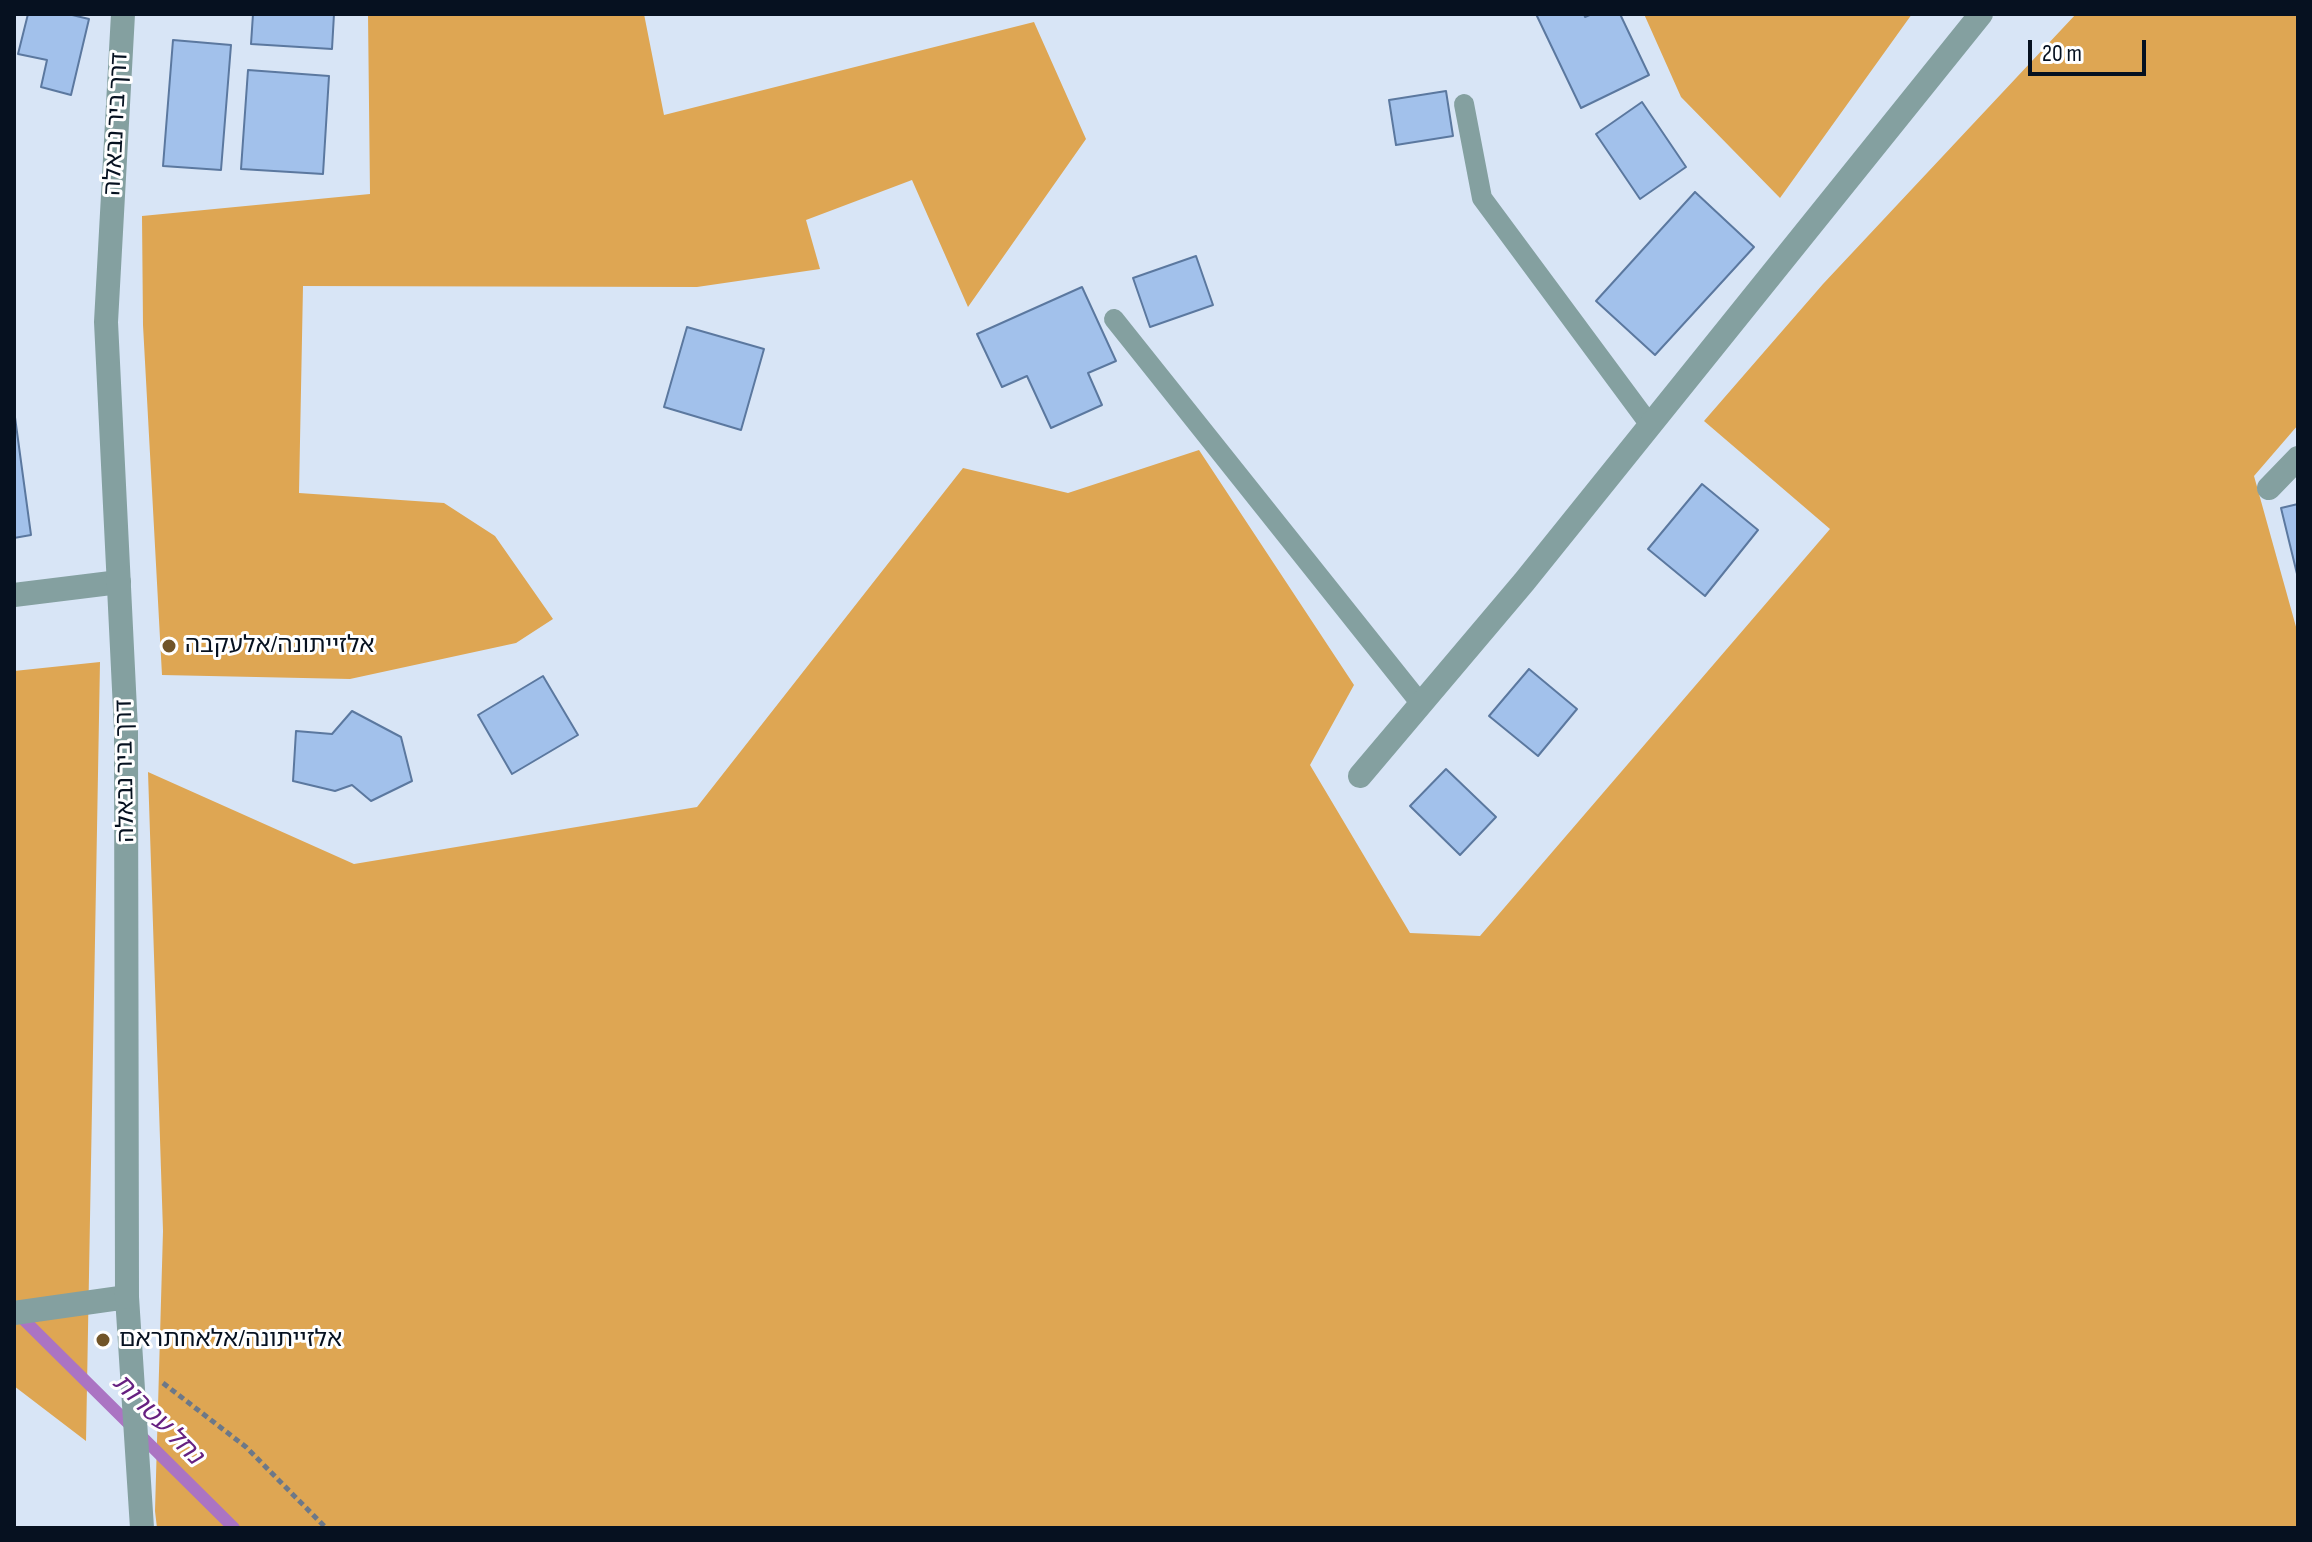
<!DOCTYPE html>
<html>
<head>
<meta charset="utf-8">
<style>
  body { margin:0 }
  #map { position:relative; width:2312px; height:1542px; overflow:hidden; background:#d8e5f6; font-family:"Sofia Sans Condensed",sans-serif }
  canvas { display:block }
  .frame { position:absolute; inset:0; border:16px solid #061120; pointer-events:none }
  .scale { position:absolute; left:2028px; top:40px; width:118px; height:36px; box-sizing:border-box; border:4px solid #061120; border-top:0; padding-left:10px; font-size:24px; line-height:28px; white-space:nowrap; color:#061120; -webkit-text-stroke:6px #fff; paint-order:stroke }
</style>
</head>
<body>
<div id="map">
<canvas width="2312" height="1542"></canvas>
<div class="frame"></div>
<div class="scale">20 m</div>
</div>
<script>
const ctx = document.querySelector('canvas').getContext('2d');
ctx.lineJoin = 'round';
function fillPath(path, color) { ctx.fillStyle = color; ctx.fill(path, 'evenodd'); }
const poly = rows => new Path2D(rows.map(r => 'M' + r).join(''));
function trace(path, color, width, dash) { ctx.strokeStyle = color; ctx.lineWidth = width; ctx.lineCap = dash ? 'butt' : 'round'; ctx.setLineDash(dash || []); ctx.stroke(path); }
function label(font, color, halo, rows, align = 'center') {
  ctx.font = font + ' "Sofia Sans Condensed","Noto Sans Hebrew",sans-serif'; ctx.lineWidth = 6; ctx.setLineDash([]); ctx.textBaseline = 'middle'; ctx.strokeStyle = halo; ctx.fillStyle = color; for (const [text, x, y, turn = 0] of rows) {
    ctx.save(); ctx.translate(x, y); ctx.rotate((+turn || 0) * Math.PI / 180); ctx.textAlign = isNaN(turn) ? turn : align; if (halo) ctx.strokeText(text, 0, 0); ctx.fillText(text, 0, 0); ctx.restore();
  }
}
const green = poly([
  [368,14,644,14,664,115,1034,22,1086,139,968,307,912,180,806,220,820,269,697,287,303,286,299,493,444,503,495,536,553,619,516,643,350,679,162,675,143,325,142,216,370,194],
  [1644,14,1912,14,1780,198,1681,97],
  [2076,14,2298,14,2298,425,2254,476,2298,634,2298,1528,157,1528,155,1511,163,1231,148,772,354,864,697,807,963,468,1068,493,1199,450,1354,685,1310,765,1410,933,1480,936,1830,529,1704,421,1823,284],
  [100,662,86,1441,14,1386,14,671]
]);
const stream = poly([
  [16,1312,234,1528]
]);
const building = poly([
  [28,14,68,14,89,19,71,95,41,87,47,60,18,54,28,14],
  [253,14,334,14,332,49,251,44,253,14],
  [1536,14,1584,14,1585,17,1592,14,1620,14,1649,75,1581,108,1536,14],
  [173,40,231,45,221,170,163,166,173,40],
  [248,70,329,76,323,174,241,169,248,70],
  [1446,91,1453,136,1396,145,1389,100,1446,91],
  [1642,102,1686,167,1640,199,1596,134,1642,102],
  [1695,192,1754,247,1655,355,1596,301,1695,192],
  [1196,256,1213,305,1150,327,1133,278,1196,256],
  [1082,287,1116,361,1088,373,1102,405,1051,428,1027,376,1002,387,977,334,1082,287],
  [687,327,764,349,741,430,664,407,687,327],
  [14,410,31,535,14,538,14,410],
  [1702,484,1758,530,1705,596,1648,549,1702,484],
  [2298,504,2298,578,2281,508,2298,504],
  [1529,669,1577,709,1538,756,1489,716,1529,669],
  [543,676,578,735,512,774,478,715,543,676],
  [352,711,401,737,412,781,371,801,352,785,335,791,293,781,296,731,332,734,352,711],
  [1446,769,1496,817,1460,855,1410,806,1446,769]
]);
const path = poly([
  [163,1383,246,1447,326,1528]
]);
const service = poly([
  [1464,104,1482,198,1650,425],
  [1114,319,1421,704]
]);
const minor = poly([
  [2269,488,2298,458],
  [14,595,119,582],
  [1360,776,1524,582,1981,14],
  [14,1313,127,1297,142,1528]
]);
const tertiary = poly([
  [123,14,106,322,126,730,127,1297]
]);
const markers = [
  [169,646,8,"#715428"],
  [103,1340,8,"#715428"]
];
const streetNames = [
  ["דרך ביר נבאלה",117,124,-87],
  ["דרך ביר נבאלה",126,771,-91]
];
const poiNames = [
  ["אלזייתונה/אלעקבה",185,646],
  ["אלזייתונה/אלאחתראם",119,1340]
];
const waterNames = [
  ["נחל עטרות",157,1420,45]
];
fillPath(green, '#dea653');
trace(stream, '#ab74c3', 12);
fillPath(building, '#a2c1eb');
trace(building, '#5b789f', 2);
trace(path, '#6c7888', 5, [6, 4]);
trace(service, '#84a0a0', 20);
trace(minor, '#84a0a0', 24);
trace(tertiary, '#84a0a0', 24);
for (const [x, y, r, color] of markers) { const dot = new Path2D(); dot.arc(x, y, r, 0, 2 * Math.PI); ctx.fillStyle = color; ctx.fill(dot); trace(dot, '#fff', 3); }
label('24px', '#061120', '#fff', streetNames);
label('24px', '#061120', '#fff', poiNames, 'left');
label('italic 26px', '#662080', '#fff', waterNames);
</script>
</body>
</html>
